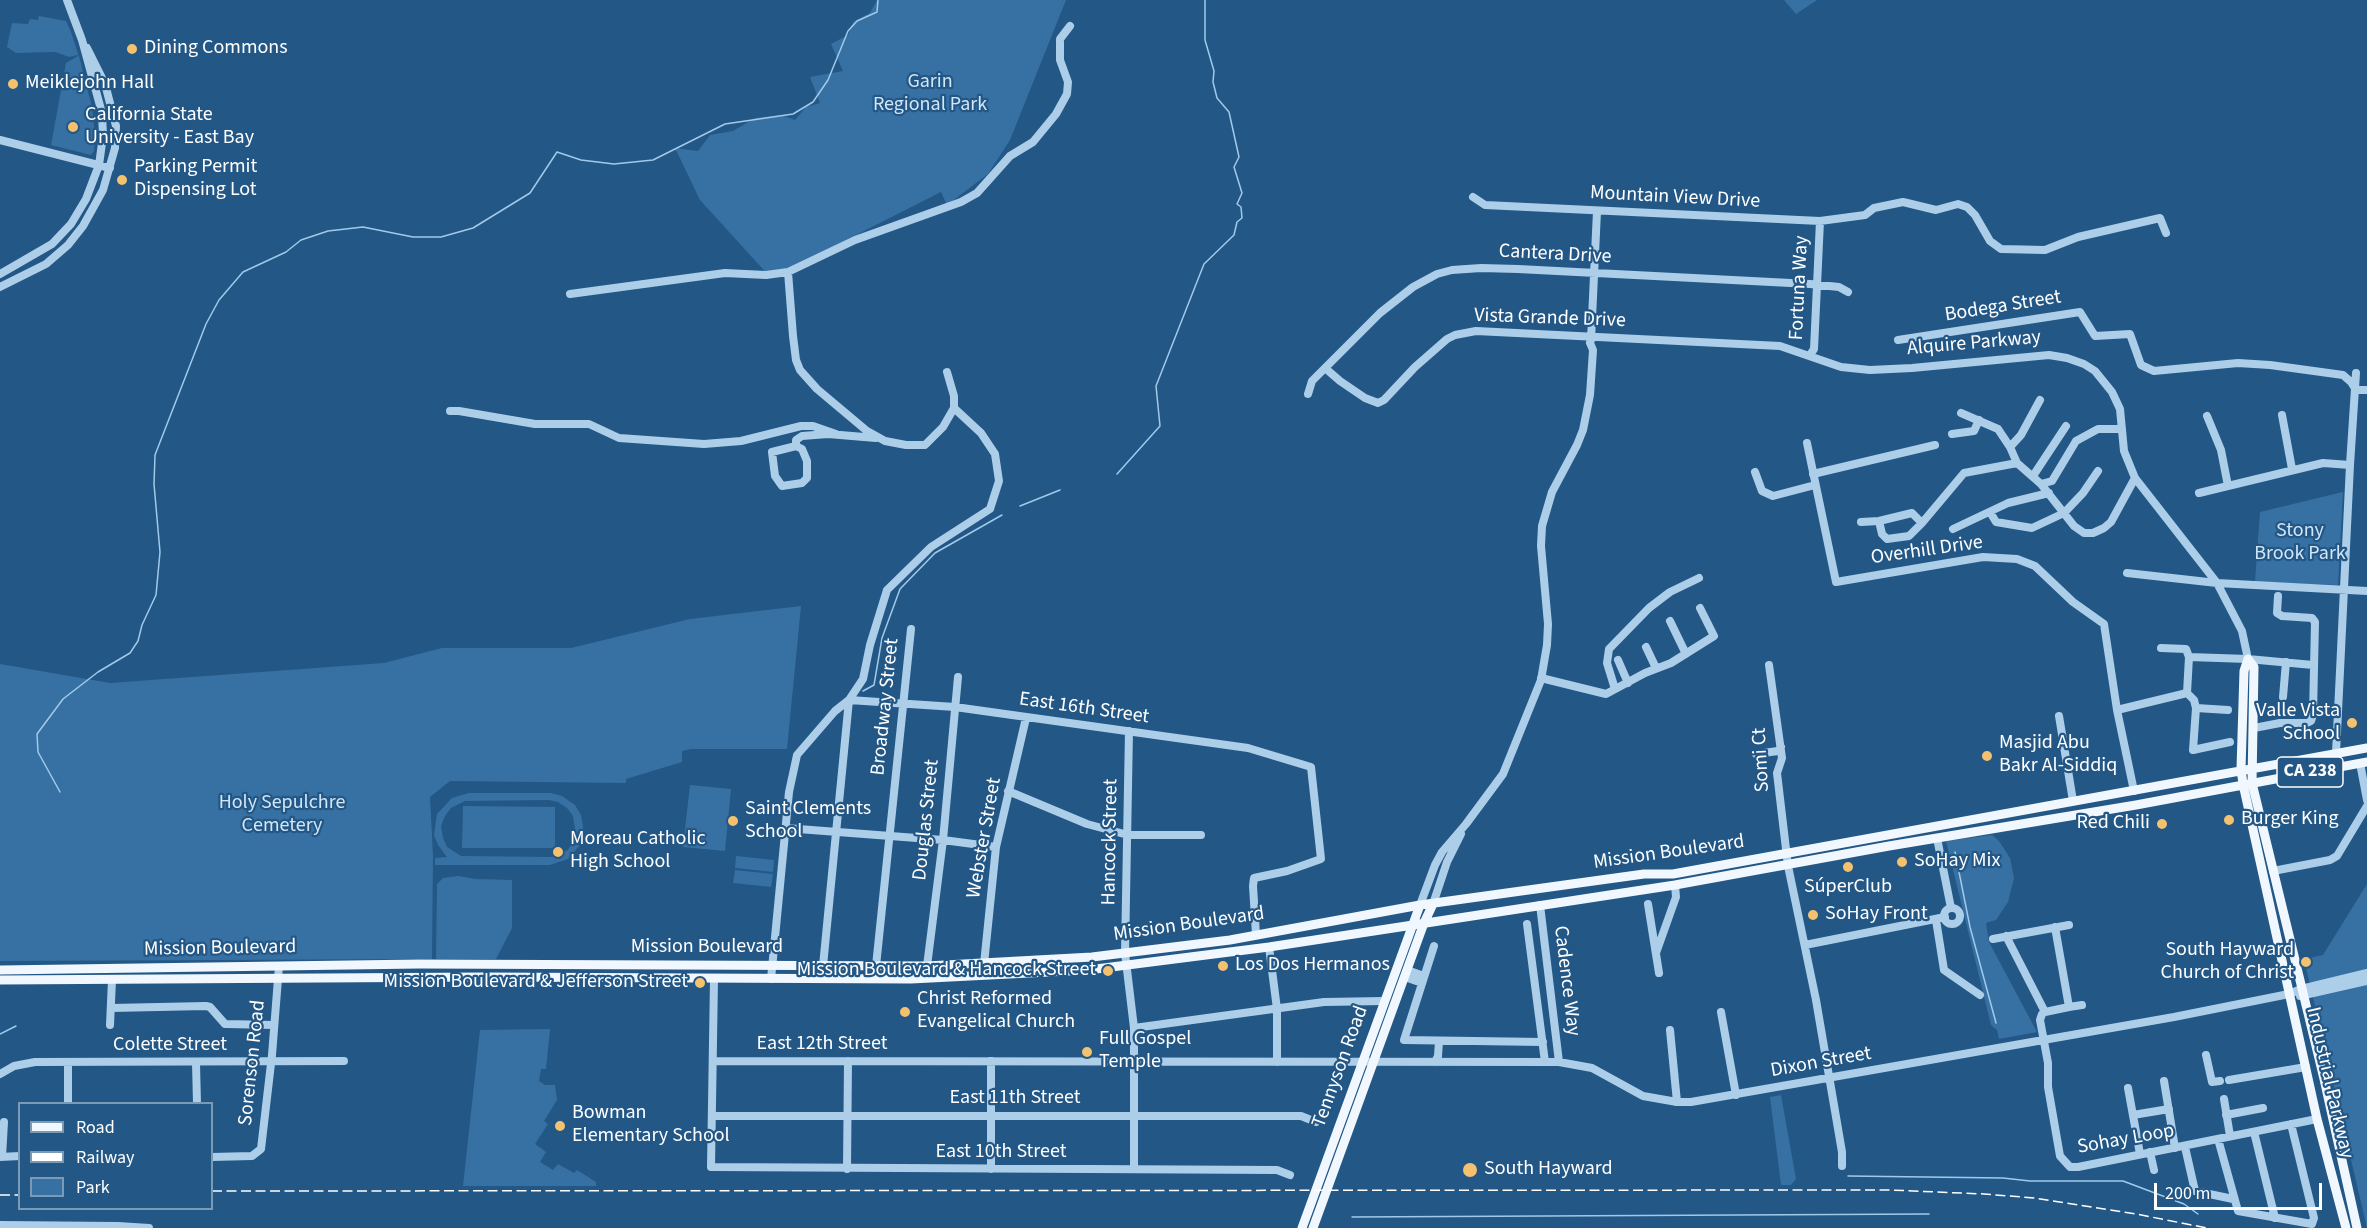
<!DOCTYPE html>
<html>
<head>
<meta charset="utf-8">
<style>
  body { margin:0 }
  #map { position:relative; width:2367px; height:1228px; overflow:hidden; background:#235786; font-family:"Source Sans 3",sans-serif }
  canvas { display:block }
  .legend { position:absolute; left:18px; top:1102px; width:195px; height:108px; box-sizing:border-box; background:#235786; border:2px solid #7b9ab6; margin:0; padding:8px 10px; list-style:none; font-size:18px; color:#fff }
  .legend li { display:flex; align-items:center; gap:12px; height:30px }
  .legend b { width:30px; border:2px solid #7b9ab6 }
  .scale { position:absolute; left:2154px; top:1183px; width:168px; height:27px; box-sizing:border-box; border:3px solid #fff; border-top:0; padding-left:8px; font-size:18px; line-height:21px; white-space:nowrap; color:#fff; -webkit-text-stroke:4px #235786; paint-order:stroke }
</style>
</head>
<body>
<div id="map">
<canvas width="2367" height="1228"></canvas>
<ul class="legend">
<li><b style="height:8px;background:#f0f7fe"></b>Road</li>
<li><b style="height:8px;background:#fff"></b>Railway</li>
<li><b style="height:16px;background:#3771a3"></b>Park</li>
</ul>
<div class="scale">200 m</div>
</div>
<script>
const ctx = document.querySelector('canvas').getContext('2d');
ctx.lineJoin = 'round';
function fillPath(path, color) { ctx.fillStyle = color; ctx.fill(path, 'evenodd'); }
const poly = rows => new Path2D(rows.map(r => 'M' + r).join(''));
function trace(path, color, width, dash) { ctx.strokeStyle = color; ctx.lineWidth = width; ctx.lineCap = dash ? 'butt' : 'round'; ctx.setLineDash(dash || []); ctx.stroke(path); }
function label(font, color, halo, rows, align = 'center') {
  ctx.font = font + ' "Source Sans 3",sans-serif'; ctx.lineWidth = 4.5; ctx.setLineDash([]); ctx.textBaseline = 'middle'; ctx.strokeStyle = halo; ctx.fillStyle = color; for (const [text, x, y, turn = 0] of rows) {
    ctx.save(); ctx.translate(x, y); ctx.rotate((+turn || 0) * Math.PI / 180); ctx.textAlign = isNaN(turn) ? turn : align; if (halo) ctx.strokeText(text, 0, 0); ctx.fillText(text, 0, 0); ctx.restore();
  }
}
const green = poly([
  [877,0,1066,0,1010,140,988,174,947,205,941,192,771,278,700,200,675,148,698,151,710,135,733,131,755,118,781,115,795,120,806,107,820,103,810,77,843,71,831,44,848,35,853,22,870,13],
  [1784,0,1817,0,1796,14],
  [39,16,66,21,71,32,80,60,92,107,95,137,94,151,91,155,51,145,66,63,78,56,78,55,69,57,55,52,16,53,7,47,12,23,28,24,30,19,38,20],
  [2343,492,2338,585,2255,582,2260,512],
  [801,606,787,749,691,749,682,751,682,762,626,779,626,783,450,781,430,797,433,856,432,959,0,961,0,664,110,683,384,663,442,648,571,648,690,619],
  [690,785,731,789,725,851,683,847],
  [469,793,551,793,562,796,575,805,581,815,584,833,579,846,568,859,550,865,435,865,435,858,447,857,438,845,434,835,437,814,452,798],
  [465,801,549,800,558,802,567,808,573,816,576,835,568,850,552,857,461,856,447,847,443,838,441,826,445,816,451,808],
  [463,806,555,807,555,848,462,848],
  [1992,835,1999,841,2010,858,2014,878,2008,902,1996,920,1986,923,1989,942,2037,1032,1999,1039,1997,1030,1991,1025,1946,841],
  [736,856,774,860,773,872,735,868],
  [735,870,773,874,771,887,733,883],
  [458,876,476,879,512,880,512,928,496,959,436,959,437,884,443,878],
  [2367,884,2367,1228,2304,959,2323,955],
  [550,1029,546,1069,541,1069,539,1081,545,1085,555,1085,557,1100,544,1121,548,1124,535,1144,546,1152,540,1162,553,1170,558,1164,574,1173,577,1170,596,1182,596,1186,463,1186,480,1030],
  [1781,1095,1796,1179,1791,1185,1781,1185,1770,1097]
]);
const stream = poly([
  [1117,474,1160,426,1156,386,1204,264,1234,235,1237,222,1242,218,1241,207,1237,204,1242,193,1234,167,1239,157,1229,112,1217,98,1213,82,1214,71,1205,40,1205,0],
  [1020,506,1060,490],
  [863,691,874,685,882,638,900,589,935,553,1002,515],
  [60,792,38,752,37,734,63,699,98,672,130,653,138,641,142,625,156,595,160,552,154,484,155,455,206,324,219,300,243,272,286,252,301,240,328,231,363,227,413,237,441,237,473,228,530,193,557,152,581,160,614,164,653,160,725,124,793,114,813,102,828,80,848,31,857,21,877,12,878,0],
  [1955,852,1970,927,1996,1023],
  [0,1034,16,1026],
  [1848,1176,2003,1178,2030,1181,2123,1181,2184,1204,2198,1214],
  [1352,1217,1929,1214]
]);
const minor = poly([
  [0,140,110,168],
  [1473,197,1485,205,1820,221,1865,215,1874,208,1903,202,1936,210,1958,204,1967,207,1975,215,1990,241,2001,249,2045,250,2078,237,2160,218,2166,233],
  [788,272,793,336,796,360,800,370,817,389,867,431,885,441,906,445,925,445,943,427,954,408,954,396,947,372],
  [0,274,52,244,71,224,86,199,99,165,103,136,102,113,82,40,67,0],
  [0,287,46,264,68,245,83,226,103,190,115,148,116,126,105,84,87,48],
  [570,294,725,273,766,275,788,272,855,240,961,202,977,193,1010,156,1033,142,1056,114,1067,94,1068,82,1060,60,1060,39,1070,26],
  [1591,340,1597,211],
  [1898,340,2080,312,2095,336,2130,334,2141,365,2154,371,2238,363,2270,365,2343,375,2351,382,2356,390,2367,390],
  [1810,355,1814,349,1820,221],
  [1325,368,1340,381,1365,398,1378,403,1384,400,1415,367,1447,339,1455,335,1476,331,1780,346,1841,367,1870,370,1912,368,2049,355,2067,358,2084,364,2095,371,2112,392,2120,409,2124,451,2135,478,2217,583,2242,631,2248,659],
  [1308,394,1312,381,1380,313,1413,287,1437,274,1452,270,1481,268,1518,269,1810,284,1839,287,1848,292],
  [450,411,459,411,535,424,589,424,619,438,704,444,741,441,801,426,813,426,836,434],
  [1961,413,1998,429,2010,447,2017,463,2041,484,2074,526,2084,533,2093,533,2104,528,2111,522,2135,478],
  [2282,415,2292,469],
  [2207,416,2221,450,2228,486],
  [1952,434,1974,431,1979,420],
  [1807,443,1836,582,1983,557,2017,559,2035,566,2073,602,2104,624,2117,710,2134,791],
  [796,446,802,449,807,461,807,478,802,483,782,486,775,476,772,452,796,446,796,440,802,436,828,434,876,438],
  [2010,447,2021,435,2040,400],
  [1755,472,1762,491,1773,496,1815,485],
  [1813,474,1935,445],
  [2033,476,2066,426],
  [2041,484,2052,481,2076,441,2098,429,2122,429],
  [2199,493,2323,463,2350,465],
  [1990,512,1996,522,2032,528,2064,513,2083,493,2098,471],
  [1879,521,1882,534,1887,539,1909,536,1922,523],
  [1861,522,1879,521,1912,513,1922,523,1964,473,2017,463],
  [1953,529,2008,503,2049,493],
  [2127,573,2217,583,2367,591],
  [1670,621,1686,654],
  [1646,647,1656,668],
  [2161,648,2186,649,2189,657,2248,659,2313,665],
  [1618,660,1628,683],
  [1769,665,1782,758,1777,773,1788,866,1816,1000,1842,1152,1842,1166],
  [1541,678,1606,694,1645,673,1671,663,1714,636,1700,608],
  [1615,689,1607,663,1609,649,1649,608,1670,592,1699,578],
  [2187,693,2194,700,2196,708,2193,750,2230,742],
  [2187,693,2189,657],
  [2283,697,2286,662],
  [2196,708,2228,710],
  [2117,710,2187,693],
  [2059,716,2073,801],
  [2254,728,2280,723,2307,723,2311,721,2313,715,2315,622,2312,618,2282,616,2277,613,2278,596],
  [1129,731,1125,953,1134,1028,1134,1169],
  [2336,753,2350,465,2356,373],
  [1756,754,1778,751,1781,747],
  [2360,763,2367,800],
  [1008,791,1087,824,1128,835,1201,835],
  [785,828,943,840,996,847],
  [1937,838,1951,908],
  [2273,871,2330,860,2337,856,2367,806],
  [1433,904,1447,862,1461,834],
  [1648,904,1659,973],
  [1420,905,1435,865,1442,852,1466,824,1503,774,1541,680,1547,645,1548,624,1541,546,1542,526,1552,492,1577,445,1583,430,1590,395,1593,350,1590,343],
  [1540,905,1559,1062],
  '1944 916a8 8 0 1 1 16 0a8 8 0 1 1-16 0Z',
  [1936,920,1944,970,1980,995],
  [1527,924,1545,1062],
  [2006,936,2045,1012],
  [1993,939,2069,925],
  [1805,945,1945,917],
  [1434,946,1404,1040,1543,1042],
  [1269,947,1277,1009,1277,1062],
  [1656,953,1676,897,1675,885],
  [984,964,996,847,1026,718],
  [823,966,849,700,955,707,1248,748,1311,767,1321,859,1287,871,1254,878,1253,886,1256,935],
  [876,966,911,629],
  [927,966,943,840,958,677],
  [1407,970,1424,976],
  [1405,977,1422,983],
  [714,979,711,1167,1277,1170,1290,1175],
  [771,979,789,792,797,755,835,711,849,700,863,679,870,645,887,590,931,547,990,509,999,481,995,454,981,433,954,408],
  [2300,996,2367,981],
  [2069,1007,2082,1005],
  [111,1008,206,1006,210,1007,225,1024,274,1025],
  [1721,1012,1736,1095],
  [2045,1012,2042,1014,2040,1020,2048,1063,2048,1087,2060,1156,2070,1167,2078,1167,2317,1119],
  [2045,1012,2069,1007,2055,927],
  [110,1025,112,980],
  [1134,1028,1324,1002,1384,1001],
  [1670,1030,1677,1102],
  [2206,1055,2212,1082,2220,1081],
  [713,1061,1559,1062,1592,1068,1643,1096,1677,1102,1691,1102,2174,1017,2289,994,2301,989,2367,973],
  [991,1061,991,1169],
  [1435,1062,1438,1056,1439,1041],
  [196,1063,197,1104],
  [0,1074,14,1066,35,1062,344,1061],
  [2229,1080,2306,1067],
  [2164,1081,2175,1148],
  [2128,1088,2140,1154],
  [2224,1099,2230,1136],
  [68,1104,68,1063],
  [2133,1115,2169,1109],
  [2226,1115,2263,1108],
  [713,1116,1301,1116,1316,1122],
  [2254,1132,2275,1218],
  [2218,1139,2238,1211,2312,1224,2314,1218,2291,1124],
  [2185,1147,2195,1191,2233,1199],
  [2150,1152,2154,1170],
  [0,1157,20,1156],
  [2,1157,4,1122],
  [212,1157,252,1156,261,1149,272,1055,279,966],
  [847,1169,848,1061],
  [0,1225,118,1226,149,1228]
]);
const major = poly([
  [2248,659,2254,667,2252,783,2324,1079,2357,1228],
  [2248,659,2244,671,2241,769,2243,784,2317,1119,2346,1228],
  [0,970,419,964,927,966,1092,957,1230,940,1420,905,1644,874,1673,874,2367,748],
  [0,980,483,977,911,979,1088,970,1269,947,1675,885,1889,846,2136,805,2367,762],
  [1302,1228,1420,905],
  [1313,1228,1424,923,1433,904]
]);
const rail = poly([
  [212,1191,1890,1190,1984,1194,2034,1198,2136,1214,2207,1228],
  [0,1195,20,1195]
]);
const markers = [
  [132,49,6,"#f4c26f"],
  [13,84,6,"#f4c26f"],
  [73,127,6,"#f4c26f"],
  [122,180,6,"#f4c26f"],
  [2352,723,6,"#f4c26f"],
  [1987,756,6,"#f4c26f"],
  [2229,820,6,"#f4c26f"],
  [733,821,6,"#f4c26f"],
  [2162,824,6,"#f4c26f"],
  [558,852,6,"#f4c26f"],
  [1902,862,6,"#f4c26f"],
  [1848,867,6,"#f4c26f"],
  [1813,915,6,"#f4c26f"],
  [2306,962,6,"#f4c26f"],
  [1223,966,6,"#f4c26f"],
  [1108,971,6,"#f4c26f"],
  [700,983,6,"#f4c26f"],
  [905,1012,6,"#f4c26f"],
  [1087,1052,6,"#f4c26f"],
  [560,1126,6,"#f4c26f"],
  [1470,1170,8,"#f4c26f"]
];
const shields = [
  [2310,772,66]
];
const shieldNames = [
  ["CA 238",2310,772]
];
const poiNames = [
  ["Dining Commons",144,49],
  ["Meiklejohn Hall",25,84],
  ["California State",85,116],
  ["University - East Bay",85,139],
  ["Parking Permit",134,168],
  ["Dispensing Lot",134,191],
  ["Valle Vista",2340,712,"right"],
  ["School",2340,735,"right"],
  ["Masjid Abu",1999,744],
  ["Bakr Al-Siddiq",1999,767],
  ["Saint Clements",745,810],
  ["School",745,833],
  ["Burger King",2241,820],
  ["Red Chili",2150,824,"right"],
  ["Moreau Catholic",570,840],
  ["High School",570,863],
  ["SoHay Mix",1914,862],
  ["SúperClub",1848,888,"center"],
  ["SoHay Front",1825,915],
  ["South Hayward",2294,951,"right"],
  ["Church of Christ",2294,974,"right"],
  ["Los Dos Hermanos",1235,966],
  ["Mission Boulevard & Hancock Street",1096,971,"right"],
  ["Mission Boulevard & Jefferson Street",688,983,"right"],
  ["Christ Reformed",917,1000],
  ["Evangelical Church",917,1023],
  ["Full Gospel",1099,1040],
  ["Temple",1099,1063],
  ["Bowman",572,1114],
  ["Elementary School",572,1137],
  ["South Hayward",1484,1170]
];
const parkNames = [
  ["Garin",930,83],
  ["Regional Park",930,106],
  ["Stony",2300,532],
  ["Brook Park",2300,555],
  ["Holy Sepulchre",282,804],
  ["Cemetery",282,827]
];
const streetNames = [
  ["Mountain View Drive",1675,198,3],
  ["Cantera Drive",1555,255,3],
  ["Fortuna Way",1800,288,-87],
  ["Bodega Street",2003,307,-9],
  ["Vista Grande Drive",1550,319,2],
  ["Alquire Parkway",1974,344,-5],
  ["Overhill Drive",1927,551,-8],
  ["Broadway Street",886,707,-84],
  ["East 16th Street",1084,709,8],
  ["Somi Ct",1762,760,-93],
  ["Douglas Street",927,820,-84],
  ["Webster Street",985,838,-80],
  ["Hancock Street",1111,842,-89],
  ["Mission Boulevard",1669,853,-8],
  ["Mission Boulevard",1189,925,-8],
  ["Mission Boulevard",707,948],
  ["Mission Boulevard",220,949,-1],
  ["Cadence Way",1566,981,83],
  ["East 12th Street",822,1045],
  ["Colette Street",170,1046],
  ["Sorenson Road",253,1063,-84],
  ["Dixon Street",1821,1063,-10],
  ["Tennyson Road",1341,1067,-70],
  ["Industrial Parkway",2329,1083,77],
  ["East 11th Street",1015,1099],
  ["Sohay Loop",2126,1140,-10],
  ["East 10th Street",1001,1153]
];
fillPath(green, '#3771a3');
trace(stream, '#a1caea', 1.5);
trace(minor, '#adcee9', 8);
trace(major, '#f0f7fe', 9);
trace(rail, '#fff', 1.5, [10, 4.5]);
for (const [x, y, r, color] of markers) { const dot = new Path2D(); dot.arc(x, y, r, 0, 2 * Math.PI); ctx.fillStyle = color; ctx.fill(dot); trace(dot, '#235786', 2); }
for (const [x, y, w] of shields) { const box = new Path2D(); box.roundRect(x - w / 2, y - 15, w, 30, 4.5); ctx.fillStyle = '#235786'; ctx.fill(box); trace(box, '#fff', 1.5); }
label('bold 18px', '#fff', null, shieldNames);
label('20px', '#fff', '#235786', poiNames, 'left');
label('20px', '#d1e6f7', '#235786', parkNames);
label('20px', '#fff', '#235786', streetNames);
</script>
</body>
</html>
